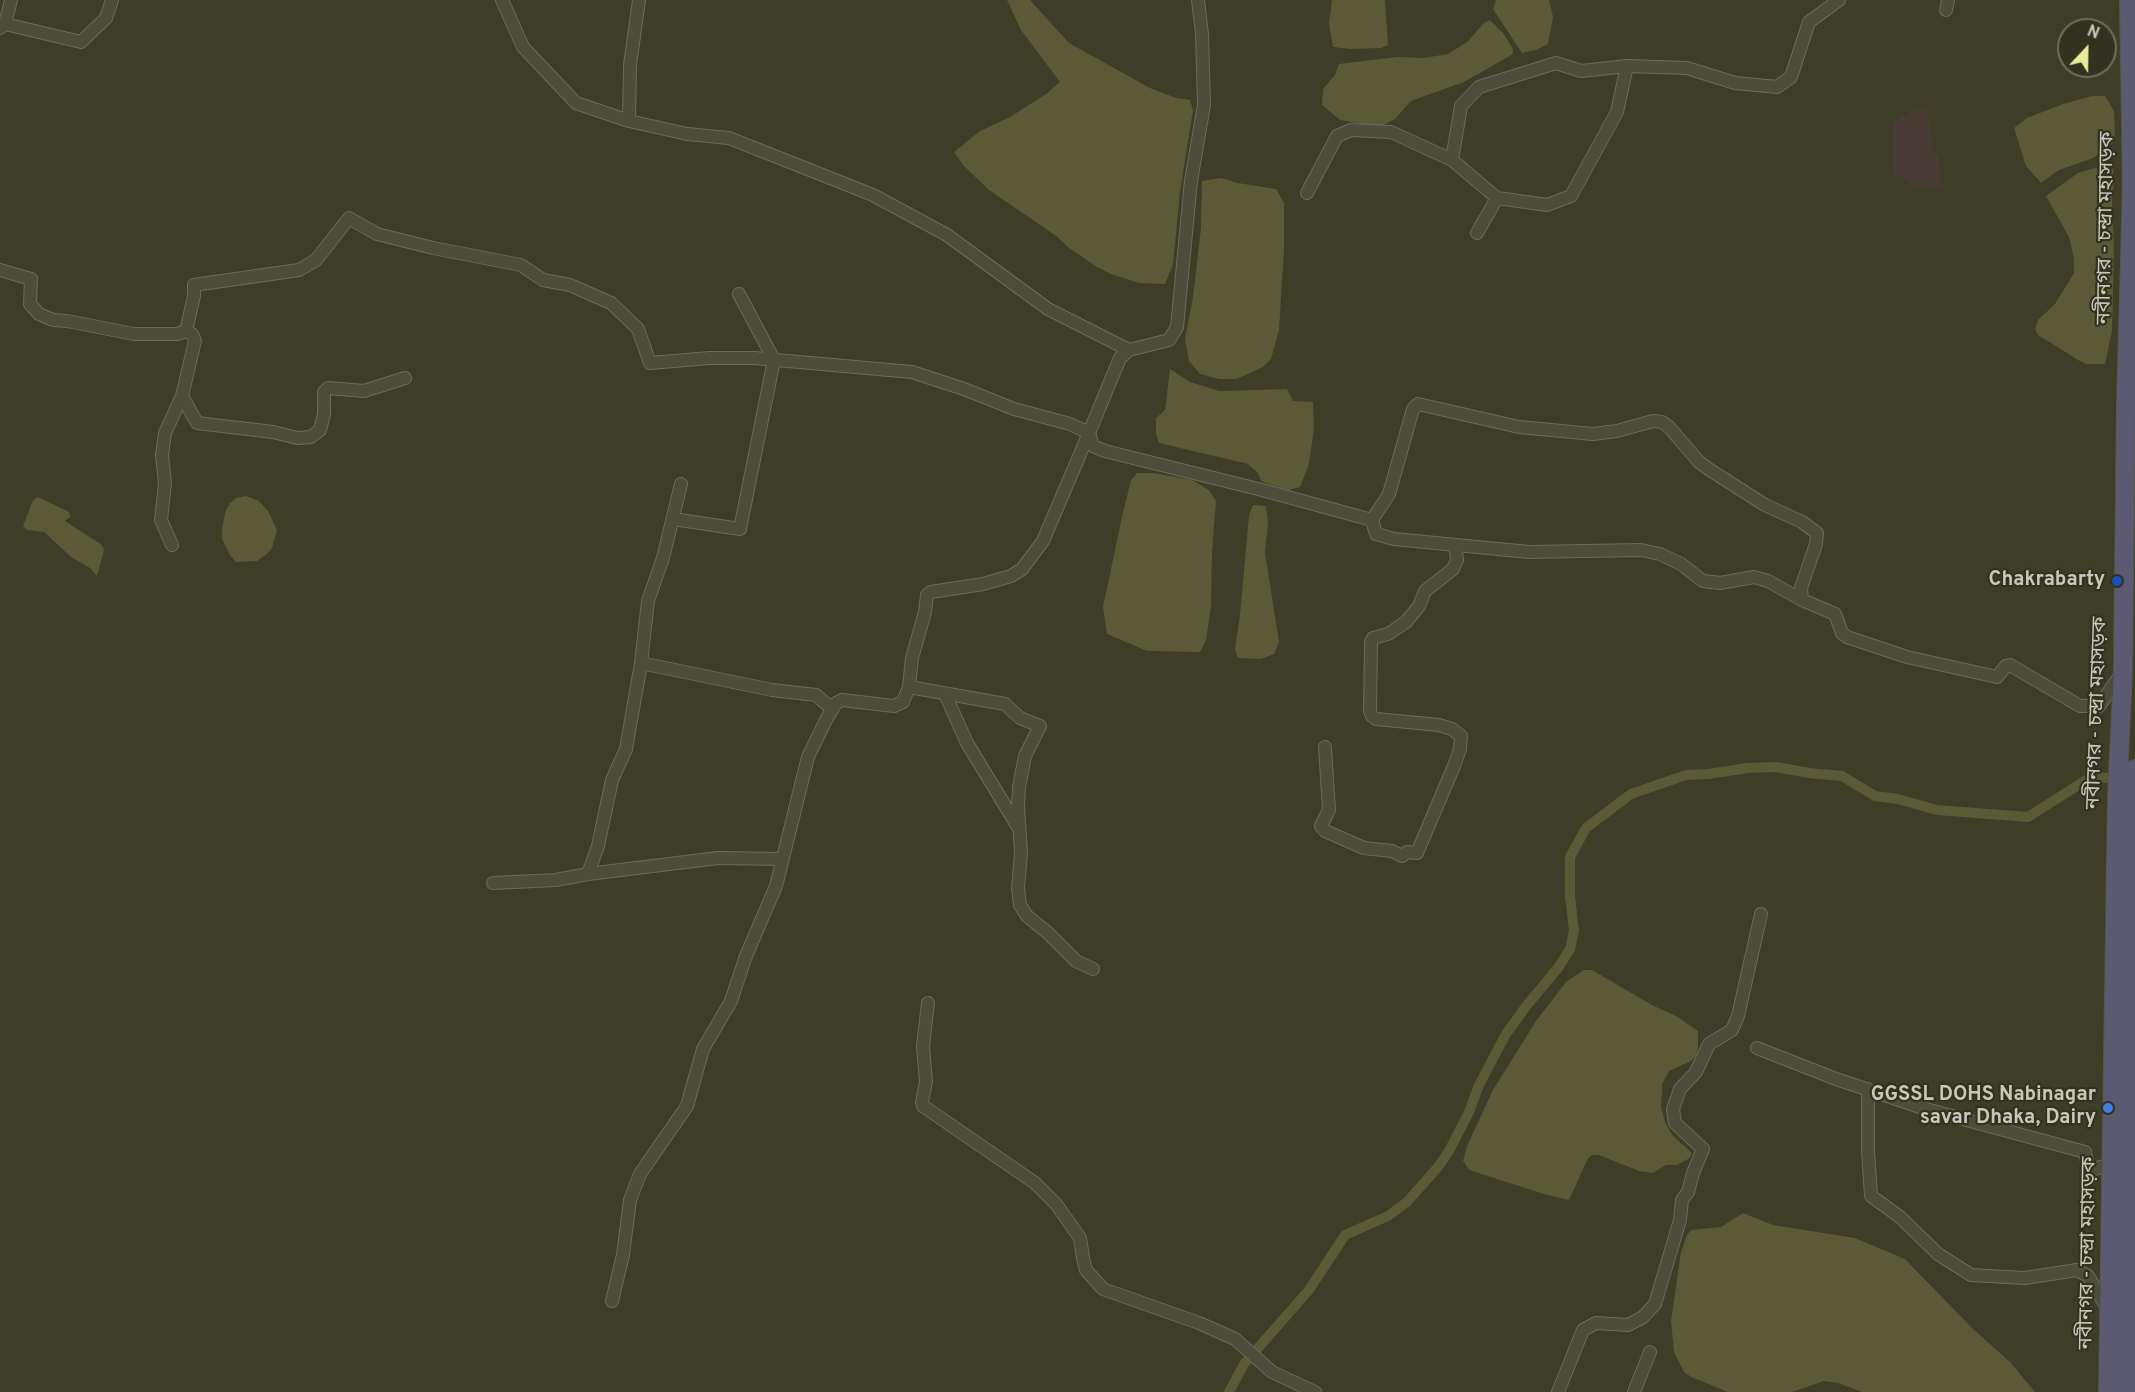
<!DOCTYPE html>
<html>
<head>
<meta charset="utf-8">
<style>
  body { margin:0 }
  #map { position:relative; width:2135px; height:1392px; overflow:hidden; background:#3d3d28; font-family:Overpass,sans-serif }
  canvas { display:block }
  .north { position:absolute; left:2057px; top:18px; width:60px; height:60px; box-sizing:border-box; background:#323221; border:2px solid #6e6e5d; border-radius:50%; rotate:22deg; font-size:16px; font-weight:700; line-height:24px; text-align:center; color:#c7c8b8 }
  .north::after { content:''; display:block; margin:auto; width:21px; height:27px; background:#e9ec99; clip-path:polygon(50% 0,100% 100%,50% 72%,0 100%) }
</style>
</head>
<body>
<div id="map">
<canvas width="2135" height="1392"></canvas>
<div class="north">N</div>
</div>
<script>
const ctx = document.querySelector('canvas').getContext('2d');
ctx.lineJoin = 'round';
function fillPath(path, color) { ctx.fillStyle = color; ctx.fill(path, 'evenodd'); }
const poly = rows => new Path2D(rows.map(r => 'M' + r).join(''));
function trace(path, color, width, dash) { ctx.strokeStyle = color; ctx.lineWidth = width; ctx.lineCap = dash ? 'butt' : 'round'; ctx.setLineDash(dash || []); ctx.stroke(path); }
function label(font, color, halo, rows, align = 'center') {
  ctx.font = font + ' Overpass,"Noto Sans Bengali",sans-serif'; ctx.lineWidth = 4.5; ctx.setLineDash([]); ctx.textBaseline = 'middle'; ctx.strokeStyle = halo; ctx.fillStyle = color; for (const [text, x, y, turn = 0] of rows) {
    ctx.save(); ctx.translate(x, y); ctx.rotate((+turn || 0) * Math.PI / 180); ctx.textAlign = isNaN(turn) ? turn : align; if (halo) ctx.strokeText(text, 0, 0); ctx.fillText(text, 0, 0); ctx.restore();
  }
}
const green = poly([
  [1917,108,1928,108,1933,150,1939,157,1941,186,1914,189,1903,178,1893,173,1893,122]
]);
const water = poly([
  [1007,0,1030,0,1069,43,1150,88,1176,98,1190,100,1193,110,1180,192,1173,264,1165,284,1139,283,1111,274,1097,267,1069,248,1055,235,989,190,964,166,954,152,980,131,1010,117,1046,94,1060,82,1021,30],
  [1332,0,1385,0,1388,45,1381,48,1351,49,1333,47,1329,24],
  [1496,0,1549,0,1553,17,1548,44,1536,50,1522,53,1493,9],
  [1490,20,1503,33,1513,49,1513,54,1464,82,1411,101,1395,119,1379,127,1340,120,1322,105,1323,89,1335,75,1339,64,1397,57,1424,58,1448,54,1467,42,1484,23],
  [2092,96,2105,96,2114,111,2115,137,2113,142,2106,150,2093,158,2059,170,2041,183,2026,166,2014,128,2027,118,2063,104],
  [2095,168,2113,169,2114,182,2112,199,2114,252,2112,331,2105,364,2086,364,2078,360,2038,335,2035,329,2038,320,2055,304,2074,273,2074,259,2069,237,2046,196,2078,173],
  [1221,178,1238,183,1276,189,1284,203,1284,250,1279,330,1271,359,1263,367,1237,379,1219,379,1200,374,1189,361,1185,339,1193,297,1201,228,1202,181],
  [1170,369,1190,382,1220,391,1287,389,1293,401,1313,402,1314,428,1309,464,1300,487,1289,490,1272,485,1261,481,1258,473,1248,464,1159,443,1156,434,1156,418,1165,410],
  [1137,473,1153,473,1192,480,1209,490,1216,501,1212,553,1211,607,1206,640,1200,652,1147,651,1107,634,1103,607,1122,517,1131,480],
  [246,496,259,501,268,511,277,530,272,548,267,554,257,561,236,562,230,555,222,539,222,528,226,510,230,503,236,498],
  [38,497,69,512,70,517,65,521,102,545,104,550,97,576,90,568,71,557,44,532,27,530,23,526,33,500],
  [1253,505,1266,506,1268,522,1265,553,1279,642,1274,654,1261,659,1238,658,1235,649,1240,615,1249,515],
  [1584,970,1592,970,1652,1005,1676,1016,1698,1031,1698,1048,1696,1056,1691,1061,1669,1071,1662,1084,1662,1093,1661,1107,1665,1122,1673,1136,1692,1153,1690,1158,1677,1165,1666,1165,1653,1173,1639,1171,1599,1155,1592,1155,1588,1158,1569,1200,1544,1194,1469,1170,1463,1161,1467,1146,1493,1090,1536,1021,1566,982],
  [1743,1213,1773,1225,1855,1238,1905,1259,1971,1327,2010,1362,2035,1392,1862,1392,1838,1383,1824,1381,1792,1392,1728,1392,1691,1377,1684,1372,1674,1352,1671,1321,1681,1252,1687,1235,1691,1230,1721,1227]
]);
const canal = poly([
  [1229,1392,1244,1364,1309,1290,1345,1235,1388,1216,1407,1202,1438,1167,1449,1151,1469,1112,1479,1085,1506,1034,1527,1005,1558,968,1570,949,1574,931,1570,896,1570,857,1586,828,1631,794,1686,775,1708,774,1748,768,1776,767,1809,773,1842,776,1875,796,1898,799,1937,810,2028,817,2091,777,2121,779]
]);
const minor = poly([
  [502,0,523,47,576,103,629,121,687,134,729,138,873,195,947,235,1048,309,1129,350],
  [1946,10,1948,0],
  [5,24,81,42,106,18,112,0],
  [0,28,5,24,11,0],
  [629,121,630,65,639,0],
  [1452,160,1461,106,1479,87,1556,63,1581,71,1627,66],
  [1307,193,1337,136,1351,130,1391,132,1452,160,1497,198],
  [1477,233,1497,198,1547,205,1571,196,1617,112,1627,66,1687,68,1735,83,1777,87,1791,77,1809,22,1839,0],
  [0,270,31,279,30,304,39,314,53,320,67,321,134,334,177,334,186,331,194,296,194,285,299,270,316,260,349,218,377,234,433,248,521,265,543,280,570,285,611,303,638,329,650,363,710,358,754,358,912,372,964,389,1014,409,1070,424,1089,433,1120,358,1129,350,1169,340,1177,327,1191,181,1204,105,1202,34,1198,0],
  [186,331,192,334,195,341,182,396,197,423,273,432,297,438,311,437,320,430,324,414,324,392,328,388,364,391,405,378],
  [673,519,740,529,774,360,739,294],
  [1372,520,1376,534,1394,539,1529,552,1641,550,1660,554,1681,564,1703,581,1720,583,1754,577,1768,581,1802,600,1835,614,1842,633,1847,637,1907,657,1997,677,2006,666,2010,665,2080,706,2099,706,2121,674],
  [172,545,161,520,165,483,162,455,165,433,182,396],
  [641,663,772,690,816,695,832,709],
  [909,687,1005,704,1020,718,1040,726,1025,756,1019,787,1018,805,1021,853,1018,888,1020,905,1027,916,1048,933,1076,961,1093,969],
  [945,694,967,743,1018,827],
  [1325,747,1329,810,1321,826,1325,831,1364,848,1392,851,1402,856,1407,852,1417,853,1454,766,1460,749,1461,736,1452,729,1439,725,1376,719,1372,716,1370,711,1371,642,1373,638,1388,634,1406,622,1419,606,1425,591,1453,569,1457,560,1455,545],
  [588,874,718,858,783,859],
  [493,883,556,880,588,874,598,846,612,780,626,749,641,663,648,601,663,558,681,484],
  [928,1003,923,1046,926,1082,922,1102,923,1106,1035,1183,1056,1204,1080,1238,1083,1258,1086,1270,1103,1289,1199,1323,1235,1339,1272,1372,1315,1392],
  [1757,1048,1836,1079,1926,1109,2085,1152,2089,1171,2113,1163],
  [1868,1089,1868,1151,1871,1196,1900,1217,1938,1254,1971,1275,2025,1278,2077,1270,2088,1276,2109,1311],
  [612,1301,623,1255,630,1200,640,1174,687,1106,703,1049,731,1001,746,956,776,886,808,757,826,720,836,703,842,700,894,706,903,702,909,687,912,658,925,612,927,595,931,592,983,584,1011,576,1022,569,1043,541,1089,433,1093,446,1105,451,1262,490,1372,520,1389,494,1413,409,1418,404,1519,427,1593,434,1617,431,1653,421,1662,422,1669,427,1699,462,1710,470,1765,505,1802,522,1817,533,1816,544,1801,588,1802,600],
  [1558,1392,1583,1330,1596,1323,1628,1325,1643,1317,1655,1304,1680,1220,1682,1200,1688,1192,1693,1173,1703,1149,1675,1123,1673,1109,1680,1089,1696,1072,1709,1044,1732,1030,1738,1016,1761,914],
  [1634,1392,1650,1352]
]);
const highway = poly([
  [2108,1392,2117,799,2123,670,2126,406,2132,185,2129,0],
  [2126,1392,2135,769]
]);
const markers = [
  [2117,581,6,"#1a4fb4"],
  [2108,1108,6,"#3f7fe0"]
];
const streetNames = [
  ["নবীনগর - চন্দ্রা মহাসড়ক",2107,228,-89],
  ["নবীনগর - চন্দ্রা মহাসড়ক",2098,713,-88],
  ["নবীনগর - চন্দ্রা মহাসড়ক",2089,1253,-89]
];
const poiNames = [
  ["Chakrabarty",2105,581],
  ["GGSSL DOHS Nabinagar",2096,1096],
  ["savar Dhaka, Dairy",2096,1119]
];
fillPath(green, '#493c34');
fillPath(water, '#5a5a37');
trace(canal, '#5a5a37', 10);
trace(minor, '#6a6b5a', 14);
trace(highway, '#575847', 20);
trace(minor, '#4d4d3c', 12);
trace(highway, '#5b5a72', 18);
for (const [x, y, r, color] of markers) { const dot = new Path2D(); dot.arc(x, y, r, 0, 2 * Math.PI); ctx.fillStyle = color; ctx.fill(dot); trace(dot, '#323221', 2); }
label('20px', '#c7c8b8', '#323221', streetNames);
label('bold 20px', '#c7c8b8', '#323221', poiNames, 'right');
</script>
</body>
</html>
